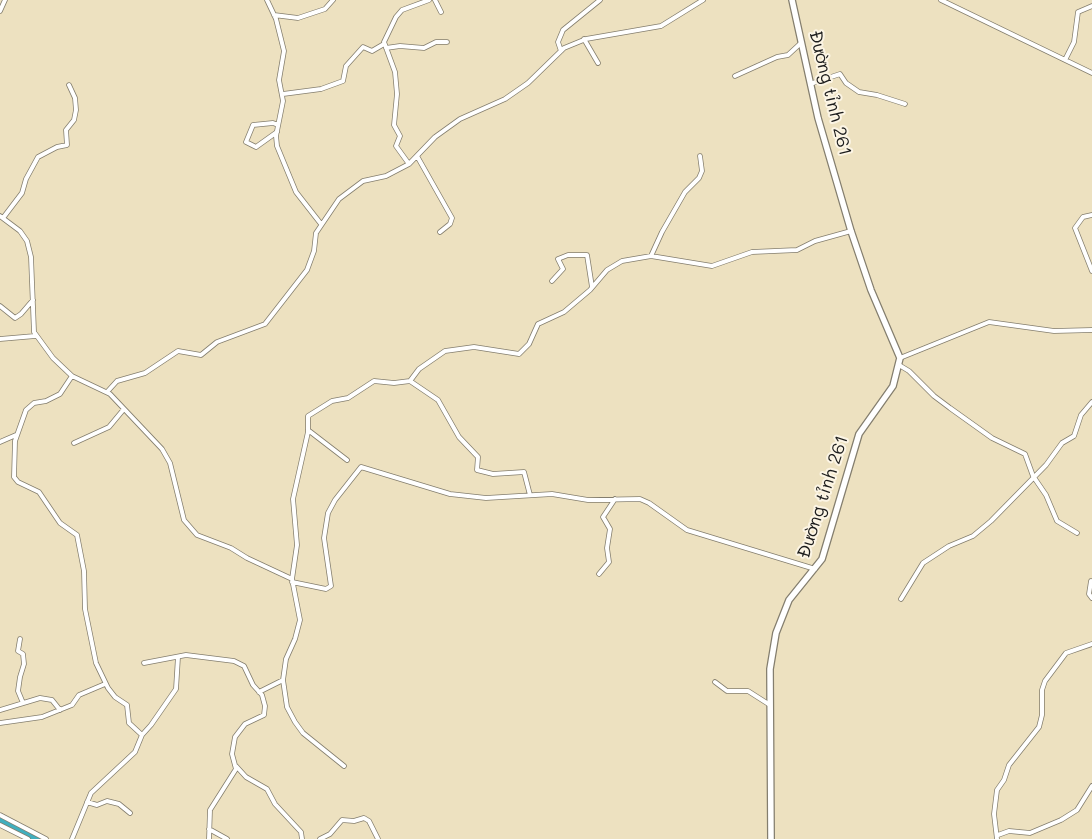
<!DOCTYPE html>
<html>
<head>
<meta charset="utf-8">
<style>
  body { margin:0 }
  canvas { display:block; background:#ede1c0 }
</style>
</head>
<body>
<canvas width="1092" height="839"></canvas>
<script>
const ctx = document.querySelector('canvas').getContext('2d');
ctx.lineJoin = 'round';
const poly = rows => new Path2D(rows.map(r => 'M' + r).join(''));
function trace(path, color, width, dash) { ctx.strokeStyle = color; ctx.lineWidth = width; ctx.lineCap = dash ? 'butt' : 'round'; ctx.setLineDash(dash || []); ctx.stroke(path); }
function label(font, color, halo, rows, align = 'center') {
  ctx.font = font + ' Mali,sans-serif'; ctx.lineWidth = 4; ctx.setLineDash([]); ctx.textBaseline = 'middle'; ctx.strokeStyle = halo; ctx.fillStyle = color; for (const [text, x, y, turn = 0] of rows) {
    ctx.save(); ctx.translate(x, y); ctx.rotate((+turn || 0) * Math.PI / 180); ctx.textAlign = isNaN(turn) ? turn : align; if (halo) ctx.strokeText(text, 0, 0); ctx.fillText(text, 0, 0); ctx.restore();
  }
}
const river = poly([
  [0,819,38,839]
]);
const minor = poly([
  [267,0,276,19,284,51,279,80,283,101,276,136,277,146,296,192,321,224],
  [435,0,441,12],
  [941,0,1092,73],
  [0,11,5,0],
  [274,15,298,18,325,9,333,0],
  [584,39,598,63],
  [386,48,400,46,424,48,436,42,447,42],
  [561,51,558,42,563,30,600,0],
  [1065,60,1074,42,1078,12,1092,6],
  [735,76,777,57,788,55,801,43],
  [810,84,840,74,846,83,859,92,877,95,905,104],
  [283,94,321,89,343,81,346,66,363,47,372,51,384,44],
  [277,132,256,147,246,142,253,125,273,123,278,125],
  [417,156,452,218,450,224,440,232],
  [409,164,396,146,400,136,394,125,397,94,395,72,384,42,396,17,402,10,429,0],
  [1092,215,1083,217,1075,228,1092,271],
  [0,216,20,231,27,241,31,257,34,332,53,358,72,376,110,394,162,449,170,463,184,520,197,535,231,548,247,558,292,579],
  [3,218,22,193,26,179,38,157,57,147,67,145,66,130,74,120,76,110,75,98,69,85],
  [651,256,662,232,685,192,699,178,702,171,700,156],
  [552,281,563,269,558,259,568,255,587,255,592,287],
  [0,306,15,318,21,314,33,300],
  [0,339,35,336],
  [900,358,989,322,1054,331,1092,330],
  [899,365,909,371,934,396,950,408,992,438,1025,454,1033,476,1046,495,1057,521,1077,533],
  [72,376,60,394,46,401,34,403,26,410,15,441,14,477,18,482,39,492,60,523,77,535,84,571,85,609,96,663,108,688,115,697,127,705,129,723,142,735],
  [410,381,438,400,459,437,478,457,477,470,493,474,524,472,530,495],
  [107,392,117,381,145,373,178,351,201,355,217,342,265,324,307,270,314,251,316,233,339,199,363,181,386,176,409,164,435,137,460,119,505,99,528,83,564,48,586,39,661,26,703,0],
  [308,430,347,460],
  [0,442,16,435],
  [74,443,109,427,124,409],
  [599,574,609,562,607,548,610,529,603,517,615,499],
  [1091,581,1089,594,1092,598],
  [292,582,326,589,331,586,324,538,328,513,335,500,361,467,450,494,486,498,552,494,588,500,640,499,649,503,687,530,815,569],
  [901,599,923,563,949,546,973,536,991,521,1046,465,1062,443,1074,436,1081,415,1092,402],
  [20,639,18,651,23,654,24,664,20,677,18,691,23,703],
  [144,663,186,655,234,661,244,666,253,685,262,695,265,706,264,715,245,724,235,737,232,754,236,769,210,810,209,839],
  [283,680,287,707,295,722,303,733,344,766],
  [715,682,727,691,748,691,770,705],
  [259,692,283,680,286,659,295,639,300,620,292,579,297,545,293,499,308,432,308,416,332,401,348,398,374,381,394,383,410,381,419,369,445,351,474,347,519,354,529,344,538,324,564,312,590,290,607,270,622,261,651,256,712,266,752,252,797,250,815,241,851,231],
  [0,710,40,698,52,700,60,710],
  [0,723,42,717,72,705,79,695,105,684],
  [236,766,246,777,267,789,275,804,301,832,302,839],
  [87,802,97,805,107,801,119,804,130,813],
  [0,815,46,839],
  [0,825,28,839],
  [209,829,227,839],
  [998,835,1009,831,1030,833,1061,820,1077,810,1092,786],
  [72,839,91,793,135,752,142,735,151,725,176,689,178,657],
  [320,839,330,834,342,820,354,821,364,818,369,821,378,839],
  [997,839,994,814,997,790,1004,780,1009,765,1039,727,1042,715,1042,690,1045,681,1066,653,1092,644]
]);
const secondary = poly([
  [771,839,770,669,776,633,789,600,822,559,859,434,893,386,900,358,871,290,851,231,818,118,792,0]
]);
const streetNames = [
  ["Đường tỉnh 261",830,93,76],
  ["Đường tỉnh 261",823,497,-72]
];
trace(river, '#41afbe', 9);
trace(minor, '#847e6e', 5.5);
trace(secondary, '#847e6e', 8);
trace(minor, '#fff', 4);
trace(secondary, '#fff', 5.5);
label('18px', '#1c1c1c', '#fcf5e5', streetNames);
</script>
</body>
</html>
